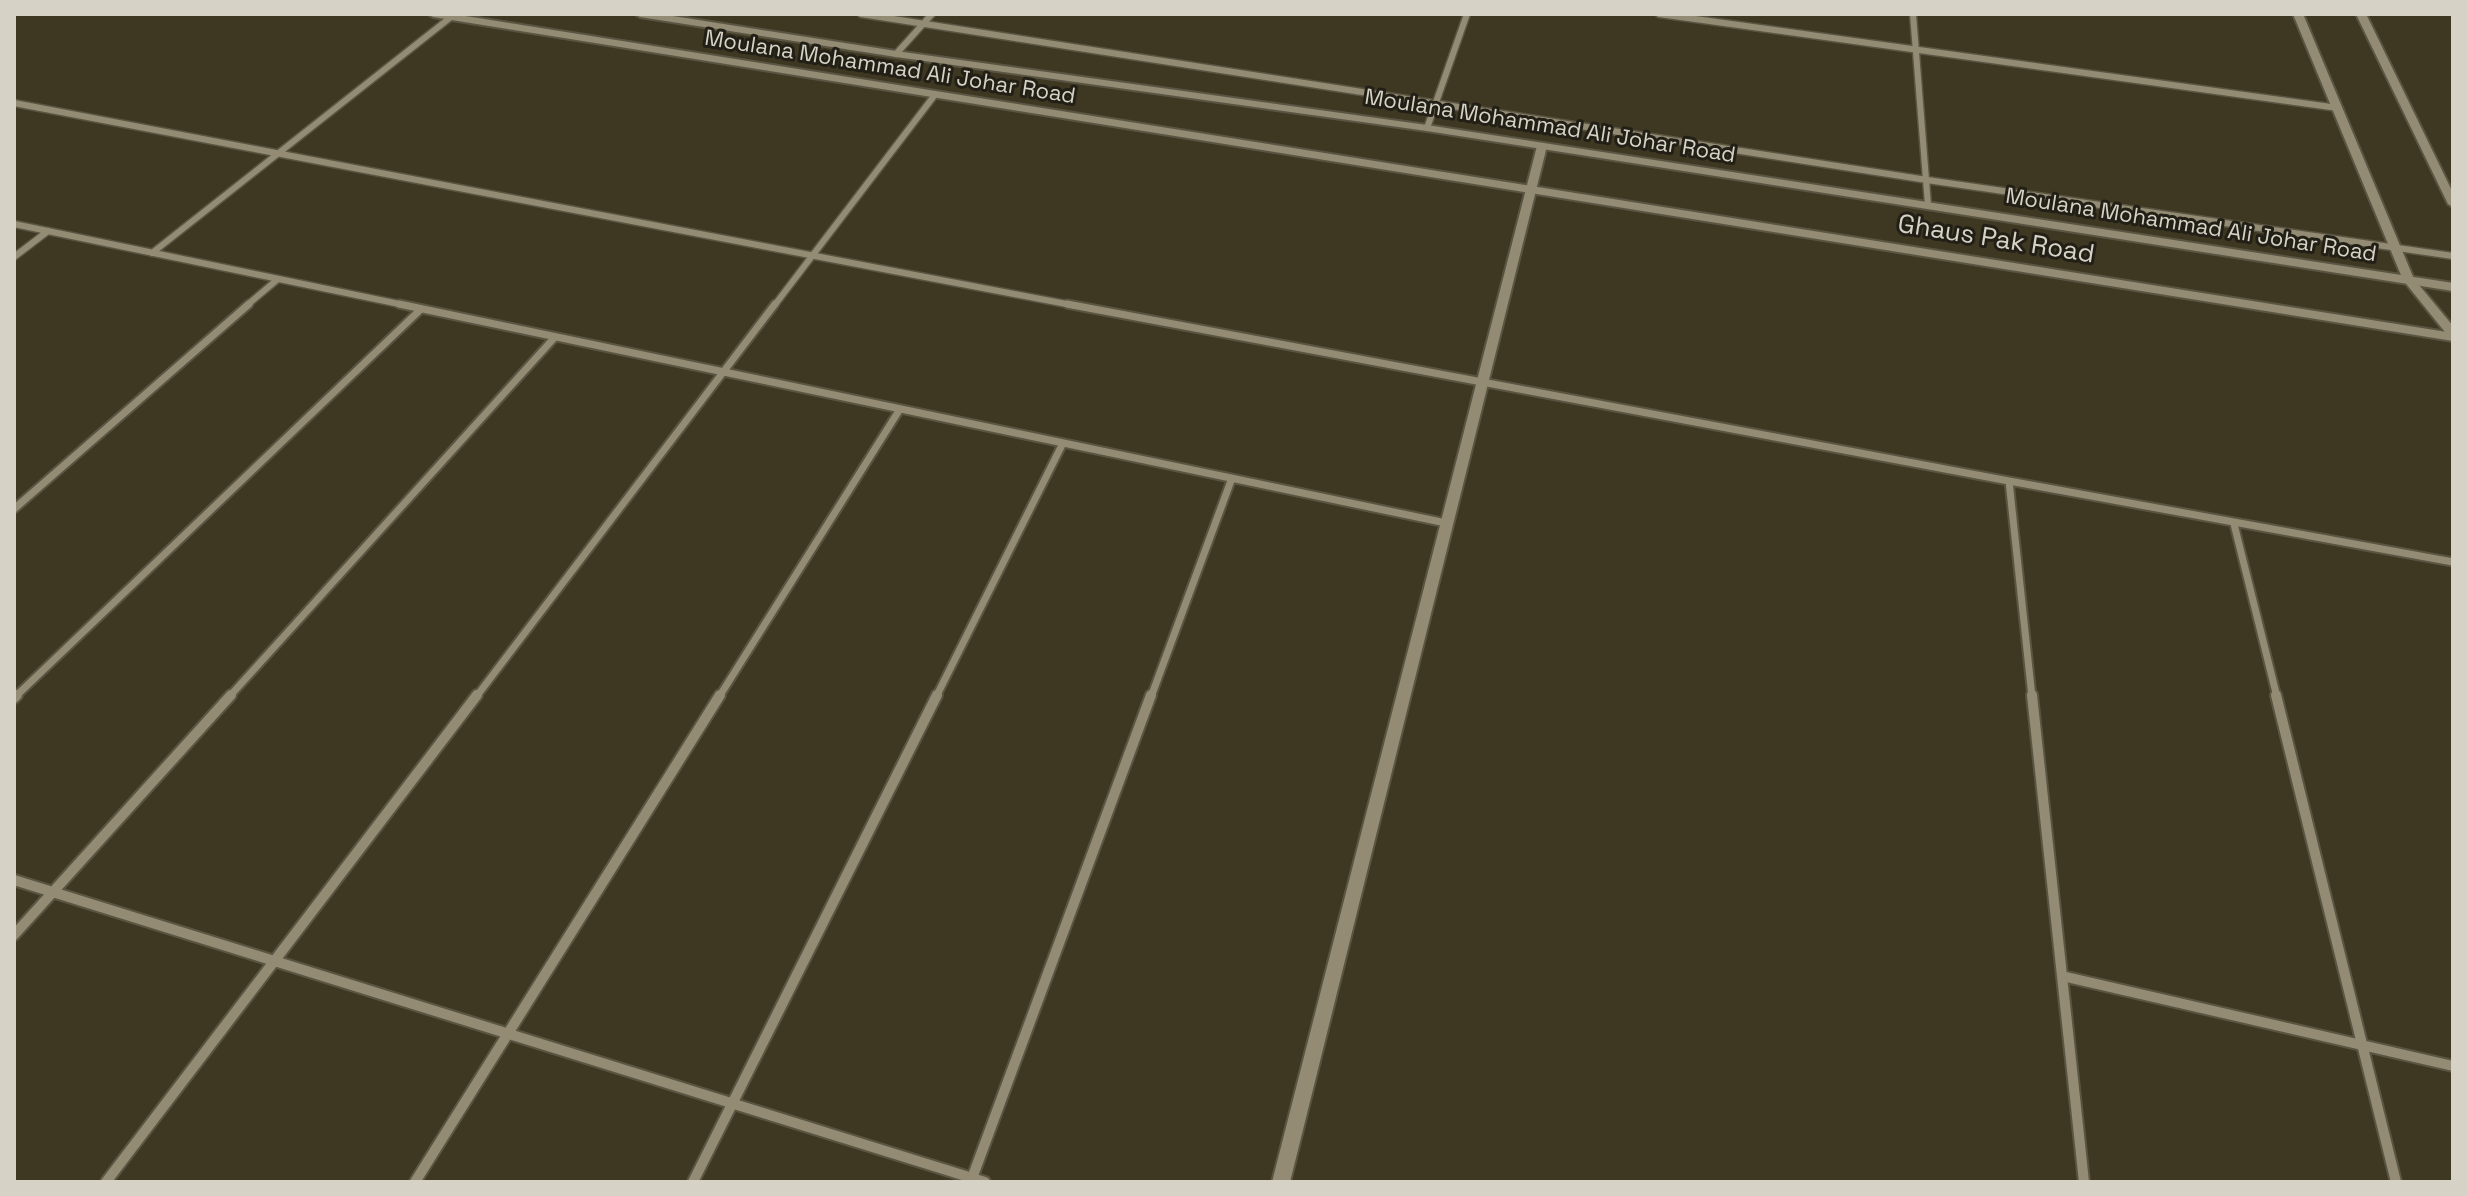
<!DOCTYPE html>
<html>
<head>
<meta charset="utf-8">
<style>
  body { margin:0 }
  #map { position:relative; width:2467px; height:1196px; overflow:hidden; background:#3e3722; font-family:"Space Grotesk",sans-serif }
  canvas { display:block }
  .frame { position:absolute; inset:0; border:16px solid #d6d2c6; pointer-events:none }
</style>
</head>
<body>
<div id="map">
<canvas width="2467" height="1196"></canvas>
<div class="frame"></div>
</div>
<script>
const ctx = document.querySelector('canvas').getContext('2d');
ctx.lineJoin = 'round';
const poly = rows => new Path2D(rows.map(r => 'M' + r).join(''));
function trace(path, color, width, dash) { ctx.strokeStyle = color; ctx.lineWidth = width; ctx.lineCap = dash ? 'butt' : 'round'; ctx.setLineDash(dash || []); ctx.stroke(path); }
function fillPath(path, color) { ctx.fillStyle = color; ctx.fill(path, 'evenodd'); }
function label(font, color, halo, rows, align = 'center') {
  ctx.font = font + ' "Space Grotesk",sans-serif'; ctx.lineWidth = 6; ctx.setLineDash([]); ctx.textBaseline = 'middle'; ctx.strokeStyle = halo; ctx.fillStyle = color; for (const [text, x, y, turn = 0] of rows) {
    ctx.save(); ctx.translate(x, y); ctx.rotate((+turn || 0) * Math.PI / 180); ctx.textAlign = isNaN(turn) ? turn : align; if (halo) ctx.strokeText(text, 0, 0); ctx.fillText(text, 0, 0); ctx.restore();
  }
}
const minorFar2 = poly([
  [861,14,1927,180,2453,256],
  [1659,14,2338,108],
  [1913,14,1928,205],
  [896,54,932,14],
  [14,103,1077,306],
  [1427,128,1467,14],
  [14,224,409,306],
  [152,253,451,17],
  [14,257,48,231],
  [246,306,278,279],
  [774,306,934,96]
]);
const minorFar1 = poly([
  [399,304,1446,523],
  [1067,304,2009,481,2032,697],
  [2009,481,2453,562],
  [14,509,249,304],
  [2234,524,2277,697],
  [15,697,421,309],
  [229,697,555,337],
  [476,697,775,304],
  [719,697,900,409],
  [936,697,1063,443],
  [1151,697,1232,478]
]);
const minor = poly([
  [2032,695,2084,1182],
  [2276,695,2396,1182],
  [14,698,17,695],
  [14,880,985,1182],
  [14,935,231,695],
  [2062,976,2453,1066],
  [971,1181,1151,695],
  [106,1182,477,695],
  [415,1182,720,695],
  [693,1182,937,695]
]);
const tertiary = poly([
  [2293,14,2303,14,2414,279,2453,326,2453,338,2449,337,2403,280,2293,14],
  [2356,14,2366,14,2453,193,2453,207,2448,204,2356,14],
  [1542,143,1547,146,1290,1182,1272,1182,1537,146,1542,143]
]);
const secondary = poly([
  [428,14,453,14,2453,333,2453,341,433,17,428,14],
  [635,14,660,14,896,51,1427,125,2453,283,2453,291,1427,131,896,57,640,17,635,14]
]);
const farStreetnames = [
  ["Moulana Mohammad Ali Johar Road",890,68,9],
  ["Moulana Mohammad Ali Johar Road",1550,127,9],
  ["Moulana Mohammad Ali Johar Road",2191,226,9]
];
const streetNames = [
  ["Ghaus Pak Road",1996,240,9]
];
trace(minorFar2, '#5a5542', 9);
trace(minorFar1, '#5a5542', 11);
trace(minor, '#5a5542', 14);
trace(tertiary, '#5a5542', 4);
trace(secondary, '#5a5542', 4);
trace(minorFar2, '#938b73', 6);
trace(minorFar1, '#938b73', 7);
trace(minor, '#938b73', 10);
fillPath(tertiary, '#938b73');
fillPath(secondary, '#938b73');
label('22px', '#d6d2c6', '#221f16', farStreetnames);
label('26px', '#d6d2c6', '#221f16', streetNames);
</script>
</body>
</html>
